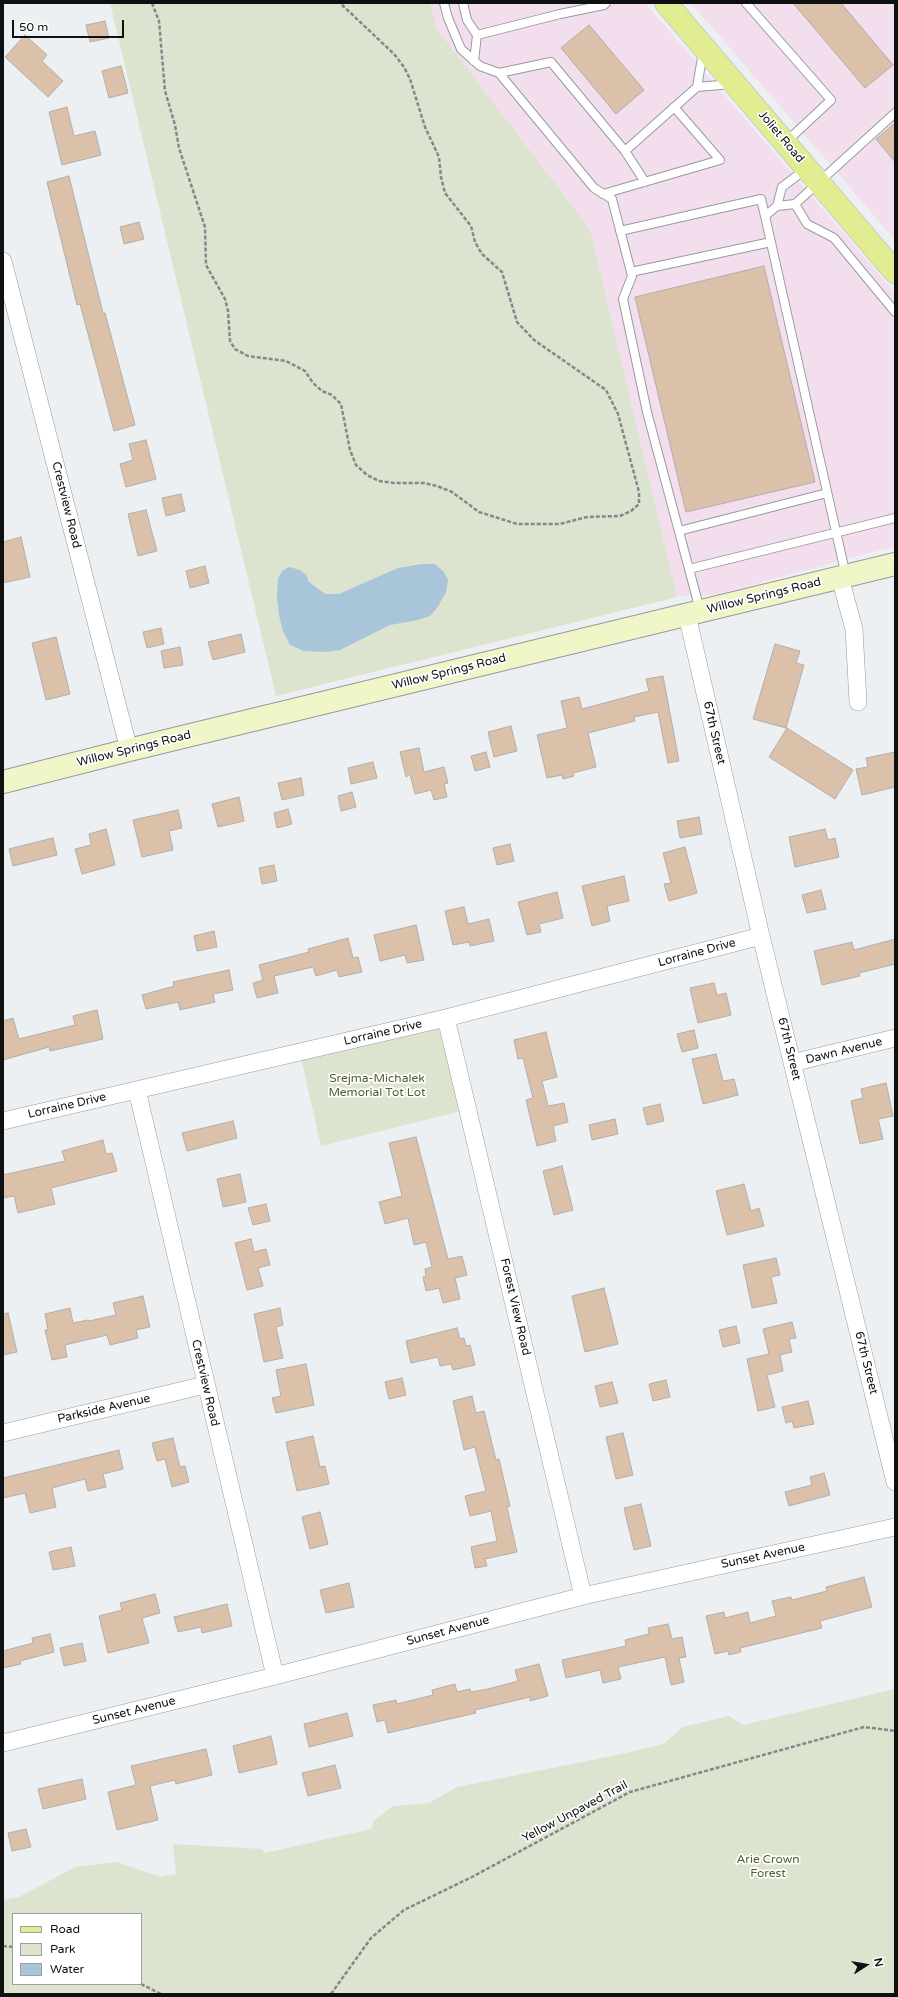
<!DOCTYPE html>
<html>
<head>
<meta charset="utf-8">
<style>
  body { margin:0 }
  #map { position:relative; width:898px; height:1997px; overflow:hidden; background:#ecf0f3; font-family:"Varela Round",sans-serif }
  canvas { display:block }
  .frame { position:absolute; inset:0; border:4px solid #0e1011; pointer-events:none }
  .legend { position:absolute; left:12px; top:1913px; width:130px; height:72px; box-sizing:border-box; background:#fff; border:1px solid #9f9fa0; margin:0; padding:5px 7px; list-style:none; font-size:12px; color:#0e1011 }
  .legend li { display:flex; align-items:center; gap:8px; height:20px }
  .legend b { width:20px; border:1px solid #9f9fa0 }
  .north { position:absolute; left:846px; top:1945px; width:40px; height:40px; -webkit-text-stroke:3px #fff; paint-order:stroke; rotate:78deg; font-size:11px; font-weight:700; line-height:16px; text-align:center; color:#0e1011 }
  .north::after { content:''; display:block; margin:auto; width:14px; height:18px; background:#0e1011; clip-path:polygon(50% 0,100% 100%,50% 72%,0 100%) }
  .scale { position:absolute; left:12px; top:20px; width:112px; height:18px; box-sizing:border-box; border:2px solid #0e1011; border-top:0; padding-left:5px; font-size:12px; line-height:14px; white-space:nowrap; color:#0e1011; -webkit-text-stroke:3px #fff; paint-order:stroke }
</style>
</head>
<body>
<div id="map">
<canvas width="898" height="1997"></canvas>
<div class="frame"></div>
<ul class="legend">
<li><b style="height:5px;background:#e2ec91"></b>Road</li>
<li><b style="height:11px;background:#dce3ce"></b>Park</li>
<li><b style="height:11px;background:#a8c5da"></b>Water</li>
</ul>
<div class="north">N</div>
<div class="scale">50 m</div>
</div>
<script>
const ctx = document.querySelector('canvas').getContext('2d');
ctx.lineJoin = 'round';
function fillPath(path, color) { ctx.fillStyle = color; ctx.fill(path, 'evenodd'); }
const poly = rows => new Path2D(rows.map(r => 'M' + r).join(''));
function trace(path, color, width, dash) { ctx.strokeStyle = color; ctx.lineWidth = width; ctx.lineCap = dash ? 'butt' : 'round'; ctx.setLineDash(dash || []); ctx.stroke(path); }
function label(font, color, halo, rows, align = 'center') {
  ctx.font = font + ' "Varela Round",sans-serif'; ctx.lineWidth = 3.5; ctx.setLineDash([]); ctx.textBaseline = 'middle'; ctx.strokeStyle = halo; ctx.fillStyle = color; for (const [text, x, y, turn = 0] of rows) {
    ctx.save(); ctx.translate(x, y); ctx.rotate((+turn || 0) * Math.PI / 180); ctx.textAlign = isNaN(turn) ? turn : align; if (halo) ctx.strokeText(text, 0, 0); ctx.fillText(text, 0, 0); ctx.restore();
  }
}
const commercial = poly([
  [430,3,645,3,895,293,895,546,718,594,677,597,590,229,437,29],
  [691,3,895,3,895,240]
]);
const green = poly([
  [110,3,430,3,437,29,590,229,677,597,276,696],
  [437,1028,440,1031,461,1111,321,1146,301,1058],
  [895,1689,895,1994,3,1994,3,1900,19,1897,75,1867,116,1862,161,1877,176,1874,173,1844,262,1849,265,1853,371,1829,374,1820,393,1806,429,1803,457,1787,617,1755,663,1744,683,1727,729,1716,743,1725],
  [13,1914,141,1914,141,1984,13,1984]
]);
const water = poly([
  [422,564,435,564,443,571,448,580,446,592,437,608,430,616,418,620,390,625,340,650,323,652,304,651,290,645,283,631,279,615,277,598,278,579,282,571,289,567,300,570,306,575,309,582,325,594,339,594,398,568]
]);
const building = poly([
  [793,3,841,3,893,65,865,88,793,3],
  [105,21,109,38,90,42,86,25,105,21],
  [589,25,644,90,616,114,561,48,589,25],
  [25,35,47,55,42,61,63,81,48,97,5,57,25,35],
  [121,66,128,93,109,98,102,71,121,66],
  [67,107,74,136,95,131,101,155,62,165,49,112,67,107],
  [895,123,895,162,876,139,895,123],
  [69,176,103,313,105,313,135,425,114,431,80,304,77,305,47,182,69,176],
  [139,222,144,239,124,244,120,227,139,222],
  [764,266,815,482,686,512,635,297,764,266],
  [146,440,156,479,126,487,120,464,133,460,129,444,146,440],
  [181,494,185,511,166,516,162,498,181,494],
  [146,510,157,551,138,556,128,514,146,510],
  [21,537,30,577,3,583,3,542,21,537],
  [205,566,209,583,190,588,186,571,205,566],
  [161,628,164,644,147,648,143,632,161,628],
  [241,634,245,652,213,660,208,642,241,634],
  [56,637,70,694,46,700,32,643,56,637],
  [775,644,800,651,796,663,804,665,786,728,753,719,775,644],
  [180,647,183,665,164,668,161,651,180,647],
  [663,676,679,761,668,763,658,712,634,717,635,721,588,733,596,767,573,773,574,776,563,779,562,775,547,778,537,735,567,728,561,701,579,697,582,709,649,691,646,679,663,676],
  [511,726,517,751,494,757,488,732,511,726],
  [787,728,853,770,835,799,769,757,787,728],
  [419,748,424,772,444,767,448,783,444,784,447,797,434,800,431,790,415,794,410,774,406,777,400,752,419,748],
  [486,752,490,767,475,771,471,756,486,752],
  [895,752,895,787,862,795,856,769,868,767,866,758,895,752],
  [373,762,377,778,351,784,348,768,373,762],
  [301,778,304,795,282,800,278,783,301,778],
  [352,792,356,807,341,811,338,796,352,792],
  [239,797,244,821,218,827,212,804,239,797],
  [288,809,292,824,277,828,274,813,288,809],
  [178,810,182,828,169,831,173,850,142,857,133,820,178,810],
  [699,817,702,834,680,838,677,821,699,817],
  [106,829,115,865,82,874,75,849,91,845,89,834,106,829],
  [825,829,828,840,835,838,839,857,795,867,789,837,825,829],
  [53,838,57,855,13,866,9,849,53,838],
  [510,844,514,861,497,865,493,848,510,844],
  [685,847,697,893,669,901,664,884,671,883,663,853,685,847],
  [274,865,277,881,262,884,259,868,274,865],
  [624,876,629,901,607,906,610,921,592,926,582,886,624,876],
  [821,890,826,909,807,913,802,895,821,890],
  [557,892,563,918,539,924,541,932,527,935,518,902,557,892],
  [464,907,468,924,489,919,494,941,470,946,469,942,453,945,445,911,464,907],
  [416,925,424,960,407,963,405,955,380,961,374,935,416,925],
  [214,931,217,947,197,951,194,936,214,931],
  [348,938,353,958,358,957,362,972,339,977,337,970,316,976,313,967,274,976,278,993,257,998,253,983,263,980,259,965,309,952,308,949,348,938],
  [895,939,895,964,859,973,860,976,822,985,814,951,852,942,854,950,895,939],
  [229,970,233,990,213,994,215,1002,180,1010,178,1002,146,1009,142,995,174,986,173,982,229,970],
  [714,983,717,995,726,993,731,1015,698,1023,690,988,714,983],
  [97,1010,103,1039,50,1051,49,1047,3,1060,3,1021,13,1018,19,1039,75,1025,73,1016,97,1010],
  [694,1030,698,1048,682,1052,677,1034,694,1030],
  [546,1032,557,1077,542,1081,548,1106,564,1103,568,1122,553,1126,556,1141,537,1146,526,1100,533,1098,523,1058,518,1059,514,1040,546,1032],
  [716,1054,723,1081,734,1079,738,1095,703,1104,692,1059,716,1054],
  [886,1083,893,1116,878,1119,883,1139,860,1144,851,1101,863,1098,861,1089,886,1083],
  [660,1104,664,1121,647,1125,643,1108,660,1104],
  [615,1119,618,1134,592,1140,589,1125,615,1119],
  [233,1121,237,1138,187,1151,182,1133,233,1121],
  [416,1137,448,1259,462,1256,467,1275,455,1278,460,1299,443,1303,439,1288,426,1291,423,1277,426,1276,425,1269,432,1267,426,1242,414,1245,408,1218,385,1224,379,1202,402,1196,389,1143,416,1137],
  [103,1140,106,1154,112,1153,117,1171,51,1188,55,1204,18,1213,14,1196,3,1198,3,1175,65,1161,62,1151,103,1140],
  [562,1166,573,1210,554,1215,543,1171,562,1166],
  [240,1174,246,1202,223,1207,217,1179,240,1174],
  [744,1184,751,1211,759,1208,764,1226,727,1235,716,1191,744,1184],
  [266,1204,270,1221,253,1225,248,1208,266,1204],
  [251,1239,254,1252,266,1249,270,1265,258,1268,263,1286,247,1290,235,1243,251,1239],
  [776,1258,780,1275,771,1277,777,1303,752,1308,743,1265,776,1258],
  [604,1288,618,1344,585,1352,572,1296,604,1288],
  [143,1296,150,1327,136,1330,138,1338,110,1345,107,1335,65,1345,67,1357,52,1360,45,1330,48,1330,45,1314,70,1308,73,1323,88,1320,89,1321,116,1315,113,1303,143,1296],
  [280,1308,283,1325,276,1327,283,1358,264,1362,254,1314,280,1308],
  [8,1313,17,1352,3,1355,3,1314,8,1313],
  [792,1322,796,1338,789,1339,792,1352,780,1355,783,1371,767,1375,775,1407,758,1411,747,1359,769,1354,763,1329,792,1322],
  [736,1326,740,1343,723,1347,719,1330,736,1326],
  [457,1328,460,1339,464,1338,466,1346,470,1345,475,1365,453,1370,451,1364,440,1366,438,1357,411,1363,406,1341,457,1328],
  [306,1364,314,1405,276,1413,272,1398,281,1396,276,1370,306,1364],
  [402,1378,406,1395,389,1399,385,1382,402,1378],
  [666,1380,670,1397,653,1401,649,1384,666,1380],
  [612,1382,618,1403,600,1407,595,1386,612,1382],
  [472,1396,476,1413,484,1411,496,1460,499,1459,510,1506,507,1507,517,1552,485,1559,487,1566,475,1568,471,1547,497,1541,491,1511,470,1516,465,1496,486,1491,475,1447,464,1450,453,1401,472,1396],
  [808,1401,814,1424,794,1428,792,1421,786,1423,782,1407,808,1401],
  [623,1433,633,1475,616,1479,606,1437,623,1433],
  [313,1436,320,1467,325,1466,329,1484,297,1491,286,1442,313,1436],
  [173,1438,180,1467,185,1466,189,1482,172,1487,165,1459,157,1461,152,1443,173,1438],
  [119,1450,123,1469,103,1474,106,1487,88,1491,85,1479,52,1488,56,1507,30,1513,25,1493,3,1498,3,1478,119,1450],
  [824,1473,830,1495,789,1506,785,1492,812,1485,810,1477,824,1473],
  [641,1504,651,1546,634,1550,624,1508,641,1504],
  [320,1512,328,1544,310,1549,302,1517,320,1512],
  [71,1547,75,1566,53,1570,49,1552,71,1547],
  [864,1577,872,1607,820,1621,822,1628,740,1648,741,1652,729,1655,728,1651,715,1654,706,1616,724,1612,725,1618,748,1612,750,1623,776,1616,772,1601,791,1597,792,1600,827,1591,826,1587,864,1577],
  [349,1583,354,1607,326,1613,320,1590,349,1583],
  [155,1594,160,1613,142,1618,149,1643,108,1653,99,1616,122,1610,120,1603,155,1594],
  [227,1604,232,1626,202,1633,201,1627,178,1632,174,1617,227,1604],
  [668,1624,672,1639,682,1637,686,1657,679,1658,684,1682,671,1685,665,1657,618,1667,621,1679,603,1683,600,1670,566,1678,562,1660,626,1646,625,1640,649,1634,648,1628,668,1624],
  [50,1634,54,1652,20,1661,21,1664,3,1668,3,1651,33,1643,32,1638,50,1634],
  [82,1643,86,1661,64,1666,60,1648,82,1643],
  [539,1664,548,1696,530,1701,530,1697,475,1710,476,1713,388,1733,385,1720,377,1722,373,1705,396,1700,397,1704,433,1695,432,1690,455,1684,457,1692,470,1689,471,1692,488,1689,518,1681,515,1670,539,1664],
  [347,1713,353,1736,309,1747,304,1724,347,1713],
  [271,1736,277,1764,239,1773,233,1746,271,1736],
  [206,1749,212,1775,176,1784,175,1780,150,1786,158,1820,117,1830,108,1792,136,1785,131,1766,206,1749],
  [335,1765,341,1788,308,1796,302,1773,335,1765],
  [82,1779,86,1799,43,1809,38,1789,82,1779],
  [26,1829,31,1847,12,1851,8,1833,26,1829]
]);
const path = poly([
  [152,3,159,21,165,91,175,125,179,148,205,227,206,265,225,299,228,311,230,341,235,349,248,356,286,361,305,371,313,383,322,391,332,395,341,404,350,450,356,465,367,475,379,481,394,483,424,483,437,486,452,492,479,512,517,524,560,524,587,517,620,516,631,511,639,504,639,492,618,414,606,390,534,340,517,322,502,272,482,254,475,242,471,226,445,193,441,177,439,157,425,127,410,79,404,67,394,54,340,3],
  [3,1946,13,1947],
  [141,1984,161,1994],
  [331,1994,371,1938,404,1910,472,1877,630,1792,864,1727,895,1731]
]);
const service = poly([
  [444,3,448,18,461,49,480,66,499,73],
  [463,3,467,20,477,35,560,14,604,5,606,3],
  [746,3,831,100,786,142],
  [703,52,697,87,732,84],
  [474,61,477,35],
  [697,87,625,151,551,62,499,73,594,188,612,199,632,276,623,299,647,412,700,610],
  [625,151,645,182],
  [806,169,782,187,777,206,795,204,895,113],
  [603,194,720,160,674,107],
  [795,204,807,224,834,238,895,312],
  [777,206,765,216,846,576],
  [620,231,761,199,765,216],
  [631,272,771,242],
  [679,531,827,493],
  [689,569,895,518]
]);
const minor = poly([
  [3,261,129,750],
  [840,578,854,629,858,702],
  [687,615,761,936,895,1482],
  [446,1018,583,1596],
  [792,1063,895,1038],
  [137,1090,275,1676],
  [3,1121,446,1018,761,936],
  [3,1433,205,1385],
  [3,1743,275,1676,583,1596,895,1527]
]);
const secondary = poly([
  [3,782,129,750,895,564]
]);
const primary = poly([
  [666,3,895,272]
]);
const streetNames = [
  ["Joliet Road",781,137,50],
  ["Crestview Road",66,505,76],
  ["Willow Springs Road",764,596,-14],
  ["Willow Springs Road",449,672,-14],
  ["67th Street",714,733,77],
  ["Willow Springs Road",134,749,-14],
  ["Lorraine Drive",697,953,-15],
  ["Lorraine Drive",383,1033,-13],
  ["67th Street",789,1049,76],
  ["Dawn Avenue",844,1051,-14],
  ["Lorraine Drive",67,1106,-13],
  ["Forest View Road",515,1307,77],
  ["67th Street",866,1363,76],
  ["Crestview Road",205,1383,77],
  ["Parkside Avenue",104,1409,-13],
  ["Sunset Avenue",763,1556,-12],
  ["Sunset Avenue",448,1631,-15],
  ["Sunset Avenue",134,1711,-14],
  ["Yellow Unpaved Trail",575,1812,-28]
];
const parkNames = [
  ["Srejma-Michalek",377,1079],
  ["Memorial Tot Lot",377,1093],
  ["Arie Crown",768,1860],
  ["Forest",768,1874]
];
fillPath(commercial, '#f3deee');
fillPath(green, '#dce3ce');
fillPath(water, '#a8c5da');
fillPath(building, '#dbc0aa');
trace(building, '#b2aeab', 1);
trace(service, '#979b9e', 10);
trace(minor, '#979b9e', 18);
trace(secondary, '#979b9e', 24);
trace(primary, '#cacacb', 24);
trace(path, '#85888a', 2.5, [4, 2]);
trace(service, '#fff', 8);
trace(minor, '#fff', 17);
trace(secondary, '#f0f6c8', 22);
trace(primary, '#e2ec91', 22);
label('12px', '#0e1011', '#fff', streetNames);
label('12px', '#505e2d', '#fff', parkNames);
</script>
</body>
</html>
